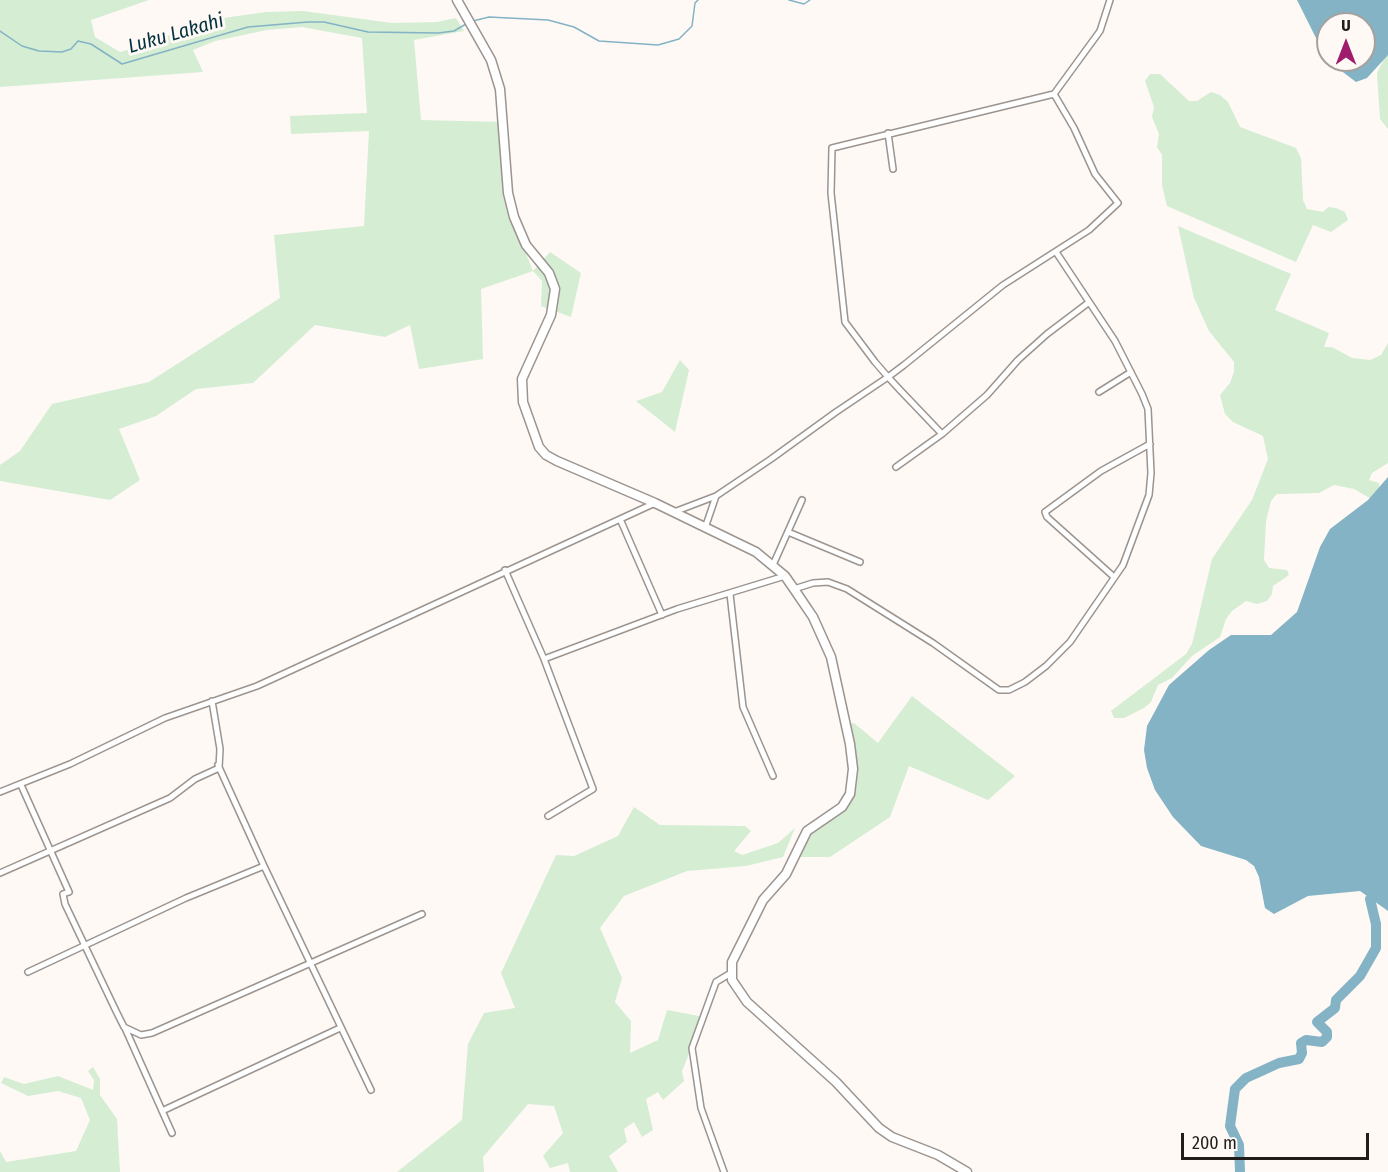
<!DOCTYPE html>
<html>
<head>
<meta charset="utf-8">
<style>
  body { margin:0 }
  #map { position:relative; width:1388px; height:1172px; overflow:hidden; background:#fef9f5; font-family:"Fira Sans Condensed",sans-serif }
  canvas { display:block }
  .north { position:absolute; left:1316px; top:12px; width:60px; height:60px; box-sizing:border-box; background:#fef9f5; border:2px solid #a5a19e; border-radius:50%; rotate:0deg; font-size:16px; font-weight:700; line-height:24px; text-align:center; color:#201d1b }
  .north::after { content:''; display:block; margin:auto; width:21px; height:27px; background:#a01d6d; clip-path:polygon(50% 0,100% 100%,50% 72%,0 100%) }
  .scale { position:absolute; left:1181px; top:1133px; width:188px; height:27px; box-sizing:border-box; border:3px solid #201d1b; border-top:0; padding-left:8px; font-size:18px; line-height:21px; white-space:nowrap; color:#201d1b; -webkit-text-stroke:4px #fef9f5; paint-order:stroke }
</style>
</head>
<body>
<div id="map">
<canvas width="1388" height="1172"></canvas>
<div class="north">U</div>
<div class="scale">200 m</div>
</div>
<script>
const ctx = document.querySelector('canvas').getContext('2d');
ctx.lineJoin = 'round';
function fillPath(path, color) { ctx.fillStyle = color; ctx.fill(path, 'evenodd'); }
const poly = rows => new Path2D(rows.map(r => 'M' + r).join(''));
function trace(path, color, width, dash) { ctx.strokeStyle = color; ctx.lineWidth = width; ctx.lineCap = dash ? 'butt' : 'round'; ctx.setLineDash(dash || []); ctx.stroke(path); }
function label(font, color, halo, rows, align = 'center') {
  ctx.font = font + ' "Fira Sans Condensed",sans-serif'; ctx.lineWidth = 6; ctx.setLineDash([]); ctx.textBaseline = 'middle'; ctx.strokeStyle = halo; ctx.fillStyle = color; for (const [text, x, y, turn = 0] of rows) {
    ctx.save(); ctx.translate(x, y); ctx.rotate((+turn || 0) * Math.PI / 180); ctx.textAlign = isNaN(turn) ? turn : align; if (halo) ctx.strokeText(text, 0, 0); ctx.fillText(text, 0, 0); ctx.restore();
  }
}
const green = poly([
  [0,0,149,0,91,20,95,37,120,52,141,46,146,38,174,35,181,24,266,12,303,11,392,23,437,22,456,18,464,31,414,40,421,120,504,122,509,211,533,271,550,252,581,273,571,317,541,306,542,281,533,271,481,289,483,359,419,369,410,325,385,337,315,325,253,383,196,389,156,416,119,429,140,480,110,500,0,481,0,465,20,451,52,404,149,382,280,298,274,235,364,226,369,131,291,134,290,116,367,113,362,38,302,27,267,30,215,41,193,50,203,72,0,87],
  [1388,51,1388,129,1380,119,1377,73],
  [1150,74,1160,74,1189,101,1197,101,1211,92,1220,95,1228,102,1240,127,1296,148,1301,158,1303,200,1307,209,1323,212,1328,207,1336,208,1345,212,1348,220,1331,232,1313,225,1296,262,1167,206,1162,185,1162,155,1157,147,1159,134,1152,117,1154,107,1145,81],
  [1178,226,1291,274,1275,310,1329,333,1324,347,1332,347,1352,358,1370,360,1381,355,1388,343,1388,463,1372,473,1369,480,1379,483,1381,497,1373,500,1354,489,1334,485,1319,493,1277,494,1271,501,1266,521,1264,560,1269,568,1287,570,1289,575,1273,586,1272,594,1267,601,1257,604,1246,601,1232,611,1226,619,1220,637,1192,656,1172,678,1158,685,1151,702,1144,708,1124,718,1114,718,1111,711,1186,654,1192,644,1212,559,1252,500,1268,459,1263,436,1233,422,1225,414,1220,395,1230,383,1234,372,1234,362,1209,331,1194,298],
  [680,360,689,370,675,432,636,401,662,392],
  [912,696,1015,776,988,800,909,766,890,817,830,857,797,857,807,837,840,813,853,788,844,726,854,723,878,743],
  [634,807,660,825,745,826,751,831,734,851,742,855,778,843,795,828,783,857,746,866,687,871,624,896,600,928,622,978,615,1002,631,1021,630,1053,658,1040,667,1010,704,1017,682,1071,684,1081,663,1100,658,1092,646,1099,653,1130,642,1137,634,1122,624,1129,627,1142,609,1156,618,1172,570,1172,568,1163,550,1168,543,1156,563,1133,554,1106,528,1104,483,1157,484,1172,397,1172,462,1120,468,1044,484,1013,515,1008,501,973,556,855,574,856,618,836],
  [93,1067,100,1079,100,1095,117,1119,120,1172,0,1172,0,1151,6,1162,76,1151,90,1120,81,1098,58,1091,28,1096,1,1083,4,1077,24,1084,58,1076,93,1090,94,1080,88,1071]
]);
const water = poly([
  [1297,0,1388,0,1388,55,1367,78,1356,82,1327,60],
  [1328,24,1364,24,1364,60,1328,60],
  [1388,477,1388,911,1360,891,1308,896,1274,914,1265,908,1259,877,1254,866,1246,860,1201,846,1173,817,1155,790,1147,768,1144,750,1147,726,1169,685,1209,650,1231,635,1271,635,1297,612,1320,547,1330,529,1368,500]
]);
const stream = poly([
  [789,0,804,4,810,0],
  [473,21,489,17,548,20,574,27,599,41,658,45,679,39,692,26,695,3,698,0],
  [0,31,22,46,39,51,62,52,71,49,78,41,91,44,122,64,248,27,308,22,324,22,368,32,438,33,454,31,466,24]
]);
const river = poly([
  [1240,1172,1239,1145,1230,1126,1235,1089,1246,1078,1279,1063,1299,1059,1302,1053,1301,1043,1306,1040,1322,1042,1327,1037,1327,1032,1317,1022,1335,1008,1336,1000,1360,976,1376,948,1376,924,1370,899]
]);
const street = poly([
  [1054,94,1100,31,1110,0],
  [888,133,893,169],
  [1099,392,1131,372],
  [896,467,942,434],
  [674,512,716,496,771,459,836,412,888,377,904,365,1003,285,1089,230,1118,203,1095,174,1074,128,1054,94,832,148,831,193,845,322,875,362,888,377,900,390,942,434,987,395,1018,360,1047,334,1088,303],
  [620,519,662,615],
  [705,528,716,496],
  [788,532,860,562],
  [773,565,802,500],
  [505,570,544,659,677,609,785,576],
  [1114,577,1047,517,1045,512,1101,471,1150,444],
  [794,589,813,583,828,582,847,589,933,643,999,690,1009,690,1025,682,1046,666,1070,642,1123,565,1149,495,1151,473,1148,409,1142,394,1115,341,1056,252],
  [730,594,743,707,773,776],
  [544,659,593,789,548,816],
  [21,785,69,892,63,894,65,904,116,1011,124,1027,141,1035,152,1033,422,914],
  [0,792,70,764,165,718,257,686,655,503],
  [264,866,371,1090],
  [0,873,170,798,195,779,219,768,220,749,212,701],
  [28,972,186,898,264,866,218,765],
  [125,1028,172,1133],
  [162,1111,340,1028],
  [724,1172,701,1108,692,1048,716,982,731,973]
]);
const secondary = poly([
  [457,0,491,60,500,89,508,193,514,217,526,245,549,273,555,289,551,315,522,379,523,402,539,447,546,455,557,461,655,503,756,552,785,576,794,589,813,617,831,657,850,744,853,769,850,794,842,807,807,831,786,874,763,900,732,962,732,980,747,1002,836,1082,879,1128,892,1137,938,1155,967,1172]
]);
const waterNames = [
  ["Luku Lakahi",176,34,-16]
];
fillPath(green, '#d4edd3');
fillPath(water, '#84b3c5');
trace(stream, '#84b3c5', 1.5);
trace(river, '#84b3c5', 10);
trace(street, '#9c948f', 8);
trace(secondary, '#9c948f', 11);
trace(street, '#fff', 5);
trace(secondary, '#fff', 8);
label('italic 20px', '#03303e', '#fef9f5', waterNames);
</script>
</body>
</html>
